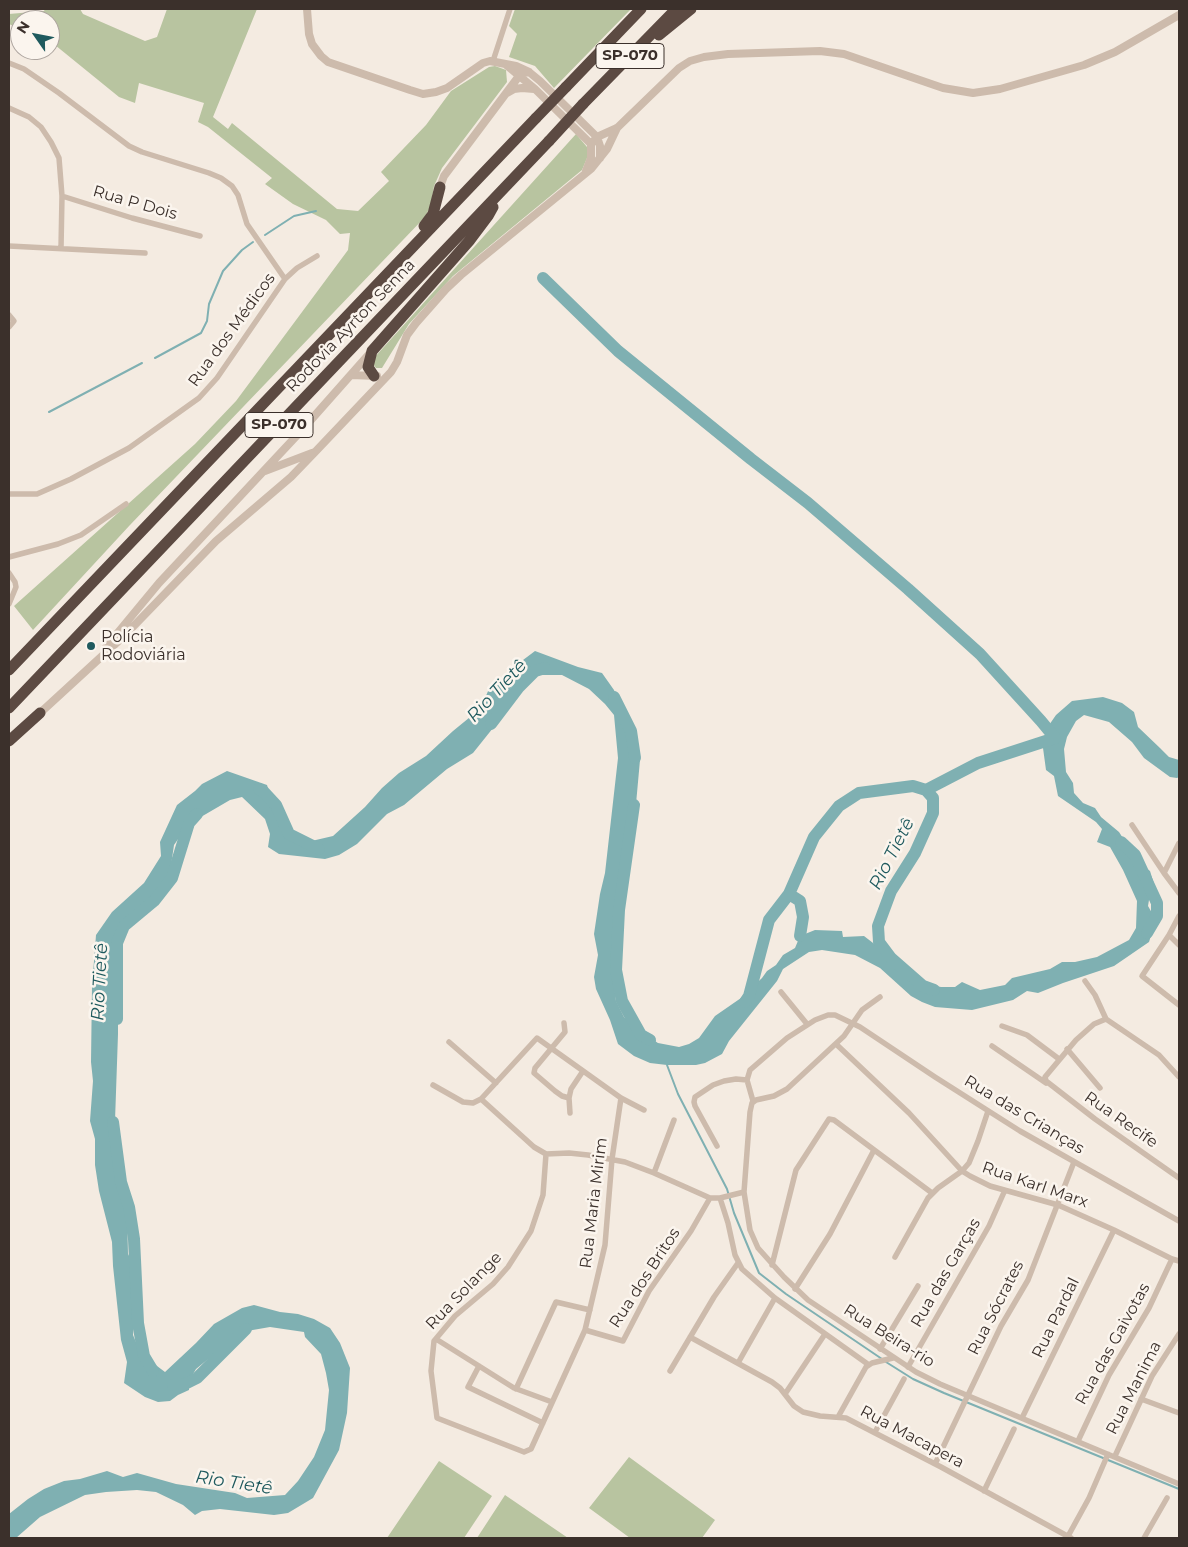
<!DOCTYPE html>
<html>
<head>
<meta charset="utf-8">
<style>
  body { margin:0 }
  #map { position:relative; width:1188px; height:1547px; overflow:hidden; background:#f4ebe1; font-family:Montserrat,sans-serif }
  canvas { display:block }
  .frame { position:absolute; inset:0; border:10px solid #3b302b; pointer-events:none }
  .north { position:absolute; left:10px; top:10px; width:50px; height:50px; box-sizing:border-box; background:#fbf5ee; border:1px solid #aea6a0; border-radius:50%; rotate:303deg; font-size:14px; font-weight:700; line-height:20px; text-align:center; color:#3b302b }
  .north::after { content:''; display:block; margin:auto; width:18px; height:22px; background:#1f5a5e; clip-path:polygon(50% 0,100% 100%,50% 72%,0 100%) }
</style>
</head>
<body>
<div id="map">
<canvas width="1188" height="1547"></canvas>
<div class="frame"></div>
<div class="north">N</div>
</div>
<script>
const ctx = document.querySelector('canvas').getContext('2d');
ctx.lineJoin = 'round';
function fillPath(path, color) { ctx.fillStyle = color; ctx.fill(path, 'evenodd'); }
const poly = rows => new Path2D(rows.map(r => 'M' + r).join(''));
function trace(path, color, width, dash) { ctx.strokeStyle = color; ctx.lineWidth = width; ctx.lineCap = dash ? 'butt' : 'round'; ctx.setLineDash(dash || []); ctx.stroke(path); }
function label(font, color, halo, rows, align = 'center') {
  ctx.font = font + ' Montserrat,sans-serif'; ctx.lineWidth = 5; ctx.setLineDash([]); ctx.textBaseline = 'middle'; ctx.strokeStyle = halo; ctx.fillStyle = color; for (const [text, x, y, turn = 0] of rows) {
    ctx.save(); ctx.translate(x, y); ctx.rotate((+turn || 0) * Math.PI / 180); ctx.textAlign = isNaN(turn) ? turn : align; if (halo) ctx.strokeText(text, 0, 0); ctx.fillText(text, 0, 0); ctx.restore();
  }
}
const green = poly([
  [45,9,80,9,83,14,145,41,157,37,167,9,257,9,213,117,228,129,232,123,337,209,358,211,389,181,381,172,426,125,451,91,489,67,495,66,506,70,507,82,442,168,434,186,431,205,425,217,130,525,33,630,14,606,195,444,236,401,348,250,350,233,340,234,326,220,293,204,265,184,272,178,208,127,198,122,204,103,139,83,135,103,119,97,55,45,50,43,50,20,20,20,20,29,9,24,9,14,44,11],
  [515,9,631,9,554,88,535,66,509,57,517,34,509,26],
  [576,134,587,147,587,158,582,170,453,276,409,324,382,368,376,368,373,364,373,359],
  [629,1457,715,1520,702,1538,630,1538,589,1508],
  [439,1461,492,1496,464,1538,387,1538],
  [505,1495,568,1538,477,1538]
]);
const water = poly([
  [535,651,578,667,602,673,614,690,640,760,635,815,626,830,624,861,615,901,614,985,616,1001,624,1017,632,1026,658,1043,679,1047,689,1044,699,1038,715,1016,741,998,762,978,767,971,776,965,783,955,795,948,800,936,815,930,842,931,843,937,864,936,886,953,909,980,941,987,955,987,962,982,980,990,1005,985,1012,978,1050,969,1062,962,1075,962,1097,957,1129,940,1136,928,1137,901,1123,870,1110,847,1097,842,1102,829,1096,822,1058,796,1054,776,1046,770,1043,748,1047,728,1056,715,1072,701,1103,697,1122,703,1134,712,1138,727,1160,748,1169,757,1179,760,1179,777,1177,778,1170,777,1144,758,1132,742,1109,722,1084,715,1076,721,1067,737,1064,749,1066,772,1073,783,1074,793,1083,803,1095,808,1101,817,1119,832,1139,863,1150,871,1156,890,1149,900,1148,906,1156,920,1149,942,1114,966,1063,983,1038,993,1027,991,1013,1000,972,1010,935,1007,922,1002,911,996,880,968,855,955,822,950,809,952,783,969,777,981,729,1041,722,1054,705,1063,696,1065,667,1065,650,1063,634,1056,618,1044,610,1020,596,989,594,977,598,955,594,934,600,894,605,873,618,758,614,715,605,704,589,689,562,675,529,675,514,683,504,700,497,723,473,753,447,769,404,805,387,814,357,844,339,855,325,859,279,854,268,847,270,834,265,819,242,797,230,800,194,821,183,832,174,845,169,879,164,893,155,904,137,917,124,921,115,952,113,968,114,988,118,1002,118,1034,114,1150,127,1213,128,1254,134,1265,136,1280,133,1335,141,1354,165,1372,196,1343,214,1324,242,1308,254,1305,280,1312,298,1314,314,1319,330,1328,340,1343,350,1368,347,1413,339,1450,313,1498,288,1513,274,1515,220,1509,202,1511,195,1515,183,1505,156,1492,137,1490,106,1492,85,1495,40,1517,16,1538,9,1538,9,1514,28,1499,44,1489,64,1481,80,1479,107,1471,123,1477,137,1473,176,1484,235,1493,247,1498,285,1495,298,1481,314,1457,325,1430,329,1390,326,1373,321,1354,305,1337,304,1332,270,1327,247,1331,217,1356,207,1360,196,1369,189,1381,189,1390,178,1395,170,1401,158,1402,145,1397,124,1383,127,1362,121,1340,113,1266,112,1242,99,1191,95,1165,95,1139,90,1121,93,1081,91,1062,92,987,96,935,112,912,144,883,161,856,160,842,177,805,195,791,202,784,227,771,267,785,273,806,283,828,294,838,303,843,333,836,365,807,382,788,399,773,426,756,453,731,475,713,483,703,491,684,503,679,523,660]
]);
const stream = poly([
  [265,235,294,216,316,211],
  [155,358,201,333,207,321,209,304,223,271,242,250,253,242],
  [49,412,142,363],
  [667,1065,678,1094,727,1189,734,1213,759,1273,786,1294,882,1359],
  [886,1362,913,1379,944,1393,1179,1489]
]);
const river = poly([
  [543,278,618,351,751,459,808,503,908,589,980,654,1041,721,1055,738,978,763,926,790],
  [614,697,631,731,635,758],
  [491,724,519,687,535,671,545,668],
  [259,789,264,792,276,805,289,834,319,849],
  [634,805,619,910,616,970,622,1001,641,1035,650,1040],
  [1121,842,1135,855,1157,903,1157,916,1147,933],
  [789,894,800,901,803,917,800,936],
  [745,1002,749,996,769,920,789,894,814,837,839,806,859,793,913,786,926,790,933,798,933,813,915,853,891,891,878,926,879,942,891,958,923,986,934,990],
  [117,1019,117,943,124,926,154,901,172,878,189,823,197,814],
  [113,1122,121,1182,129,1207,134,1239,138,1323,144,1356,153,1371],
  [173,1385,183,1385,197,1378,246,1329]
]);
const minor = poly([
  [493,61,510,9],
  [9,63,24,69,59,93,129,146,142,152,209,173,221,178,232,186,238,195,247,224,285,279],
  [9,108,29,117,41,127,51,142,59,158,62,196,61,248],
  [62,196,132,218,200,236],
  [9,246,145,253],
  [9,315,14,321,9,327],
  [9,494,37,494,71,479,129,448,199,398,217,378,285,279,297,268,317,256],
  [9,557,58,544,81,535,126,504],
  [9,573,15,582,16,587,9,604],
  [1132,825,1164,873],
  [1179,843,1164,873,1179,893],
  [1179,916,1169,935,1179,945],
  [1169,935,1142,976,1179,1005],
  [1085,981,1095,995,1106,1019],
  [781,992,807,1024],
  [880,997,862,1010,844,1036,787,1089,774,1096,756,1100,752,1103,750,1112,744,1192,750,1230,758,1248,784,1277,808,1300,916,1372,940,1384,1179,1484],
  [1106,1019,1094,1024,1076,1040,1045,1077,1046,1081,1095,1119,1179,1178],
  [1106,1019,1159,1055,1179,1077],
  [564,1023,565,1032,535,1068,534,1073,555,1091,562,1096,569,1098,570,1113],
  [1002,1026,1027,1035,1059,1059],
  [449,1042,496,1083],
  [836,1044,909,1113,962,1171,970,1176,990,1186,1058,1205,1114,1230,1172,1259,1179,1261],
  [992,1046,1046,1083],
  [1067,1049,1100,1088],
  [747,1080,750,1070,787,1038,815,1020,828,1015,835,1015,860,1027,935,1077,1020,1131,1179,1221],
  [433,1085,463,1102,473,1103,481,1099,537,1038,621,1098,644,1110],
  [569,1098,571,1089,583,1071],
  [481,1099,534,1147,546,1154,543,1195,531,1231,508,1267,493,1284,455,1316,434,1341,431,1371,437,1418,524,1452,531,1449,585,1330,605,1245,612,1159,621,1098],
  [717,1146,695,1106,694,1102,695,1097,713,1085,724,1081,736,1079,747,1080,753,1101],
  [546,1154,569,1153,588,1155,625,1162,654,1173,710,1198,720,1198,744,1192],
  [654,1173,674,1120],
  [720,1198,728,1223,735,1255,742,1269,775,1298,869,1365],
  [895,1257,928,1198,938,1188,962,1171,969,1163,978,1141,988,1111],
  [772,1265,796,1170,829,1119,834,1120,932,1193],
  [795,1289,830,1234,874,1150],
  [585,1330,623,1341,649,1291,691,1231,710,1198],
  [690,1337,772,1382,780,1388,794,1406,803,1412,820,1416,846,1418,941,1467,1071,1538],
  [436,1339,514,1388,552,1402],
  [880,1349,918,1286],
  [738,1363,775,1298],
  [479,1366,468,1387,543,1423],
  [908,1367,989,1226,1005,1190],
  [670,1371,714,1297,738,1263],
  [516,1389,556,1302,590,1310],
  [785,1394,825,1334],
  [1141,1399,1179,1413],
  [838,1417,866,1367,872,1363,893,1358],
  [1022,1418,1114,1230],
  [875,1432,904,1379],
  [1078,1441,1109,1375,1149,1308,1172,1259],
  [1115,1456,1152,1376,1179,1334],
  [935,1464,1001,1326,1028,1280,1074,1162],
  [984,1491,1014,1429],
  [1067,1538,1089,1498,1108,1454],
  [1144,1538,1167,1498]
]);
const tertiary = poly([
  [307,9,309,34,312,44,321,56,328,62,410,90,423,94,436,92,447,88,483,63,490,61,516,66,529,72,540,81,597,137,600,146,600,158],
  [505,64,535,89,591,144],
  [507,93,514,89,522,88,534,89],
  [591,144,597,137,617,128,679,68,690,61,704,57,728,54,820,51,844,54,943,88,973,93,1000,89,1084,65,1115,52,1179,15],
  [586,171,591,158,591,144],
  [440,187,444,176,519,76,523,73,529,72],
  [351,375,377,376],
  [265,471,312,453],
  [106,647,159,583,302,430,371,352],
  [40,713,125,635,216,541,291,477,316,451,391,372,397,362,407,335,416,323,446,289,461,275,591,169,607,149,617,128]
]);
const motorway = poly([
  [659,35,691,9],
  [566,87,641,9],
  [583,104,676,9],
  [424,226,433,214,440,187],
  [374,376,368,367,372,351,470,240,488,216,493,207],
  [9,670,536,118],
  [9,708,549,141],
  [9,741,40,713]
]);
const motorwayBridge = poly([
  [536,118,566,87],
  [549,141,583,104]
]);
const markers = [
  [91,646,5,"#1f5a5e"]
];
const shields = [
  [630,56,68],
  [279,425,68]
];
const shieldNames = [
  ["SP-070",630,56],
  ["SP-070",279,425]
];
const streetNames = [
  ["Rua P Dois",135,203,16],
  ["Rodovia Ayrton Senna",351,326,-46],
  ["Rua dos Médicos",232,330,-54],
  ["Rua das Crianças",1024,1115,31],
  ["Rua Recife",1121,1120,35],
  ["Rua Karl Marx",1035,1185,19],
  ["Rua Maria Mirim",594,1203,-83],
  ["Rua das Garças",946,1273,-60],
  ["Rua dos Britos",645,1278,-57],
  ["Rua Solange",464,1291,-46],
  ["Rua Sócrates",996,1308,-63],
  ["Rua Pardal",1056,1318,-64],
  ["Rua Beira-rio",889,1336,32],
  ["Rua das Gaivotas",1113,1344,-61],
  ["Rua Manima",1134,1388,-63],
  ["Rua Macapera",912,1437,28]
];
const poiNames = [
  ["Polícia",101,637],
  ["Rodoviária",101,655]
];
const waterNames = [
  ["Rio Tietê",497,691,-47],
  ["Rio Tietê",892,854,-63],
  ["Rio Tietê",100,982,-87],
  ["Rio Tietê",234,1483,9]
];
fillPath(green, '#b8c4a0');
fillPath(water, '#7fb0b2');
trace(stream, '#7fb0b2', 2);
trace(river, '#7fb0b2', 12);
trace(minor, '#cdbbac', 5.5);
trace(tertiary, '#cdbbac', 8);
trace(motorway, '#5c4a42', 11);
trace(motorwayBridge, '#5c4a42', 11);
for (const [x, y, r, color] of markers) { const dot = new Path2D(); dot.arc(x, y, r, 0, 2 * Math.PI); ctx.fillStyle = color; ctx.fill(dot); trace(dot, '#fbf5ee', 2); }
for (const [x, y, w] of shields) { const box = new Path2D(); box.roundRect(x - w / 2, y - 12.5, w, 25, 4); ctx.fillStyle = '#fbf5ee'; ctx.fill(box); trace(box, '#3b302b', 1); }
label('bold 15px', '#3b302b', null, shieldNames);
label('16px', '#3b302b', '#fbf5ee', streetNames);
label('16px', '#3b302b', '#fbf5ee', poiNames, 'left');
label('italic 18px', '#1f5a5e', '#fbf5ee', waterNames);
</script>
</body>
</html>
